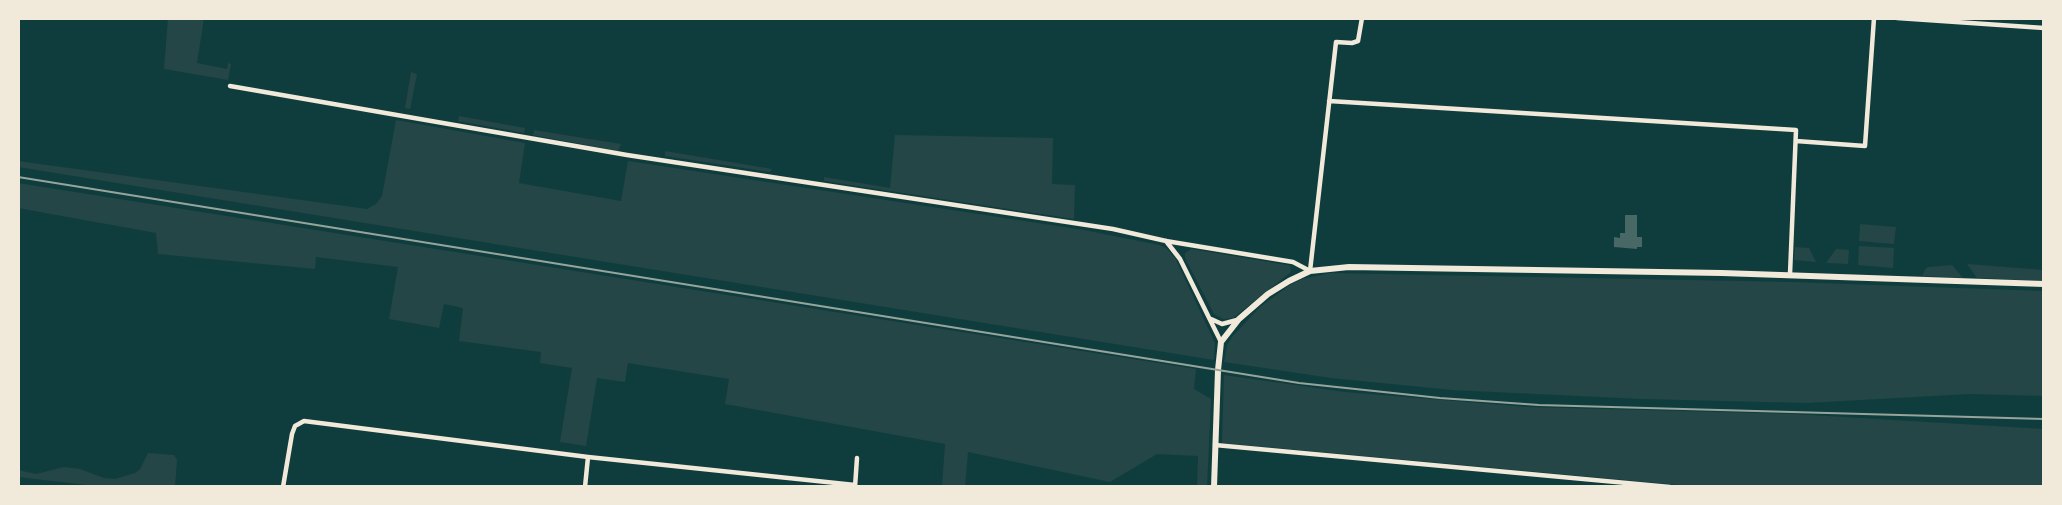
<!DOCTYPE html>
<html>
<head>
<meta charset="utf-8">
<style>
  body { margin:0 }
  #map { position:relative; width:2062px; height:505px; overflow:hidden; background:#0f3d3e; font-family:Inter,sans-serif }
  canvas { display:block }
  .frame { position:absolute; inset:0; border:20px solid #f1e9da; pointer-events:none }
</style>
</head>
<body>
<div id="map">
<canvas width="2062" height="505"></canvas>
<div class="frame"></div>
</div>
<script>
const ctx = document.querySelector('canvas').getContext('2d');
ctx.lineJoin = 'round';
function fillPath(path, color) { ctx.fillStyle = color; ctx.fill(path, 'evenodd'); }
const poly = rows => new Path2D(rows.map(r => 'M' + r).join(''));
function trace(path, color, width, dash) { ctx.strokeStyle = color; ctx.lineWidth = width; ctx.lineCap = dash ? 'butt' : 'round'; ctx.setLineDash(dash || []); ctx.stroke(path); }
const green = poly([
  [168,18,204,18,197,63,227,69,228,63,231,64,228,80,164,69],
  [411,72,417,74,410,109,405,108],
  [459,116,525,128,524,133,458,121],
  [396,120,525,143,519,183,621,201,628,161,1084,230,1159,245,1166,248,1175,258,1215,343,1214,360,18,167,18,161,367,209,376,204,382,196],
  [534,130,577,137,621,144,618,151,533,135],
  [895,135,1053,138,1052,184,1075,185,1074,219,824,181,824,177,890,188],
  [665,151,772,169,770,172,665,156],
  [18,183,1196,369,1194,389,1211,399,1207,487,1197,487,1198,456,1157,454,1110,482,968,452,965,487,942,487,945,444,725,404,729,379,628,363,625,382,597,378,586,446,560,442,572,368,540,363,541,352,459,341,463,308,444,304,439,328,389,319,398,267,316,257,315,269,158,254,156,233,18,208],
  [1860,224,1896,227,1894,244,1859,241],
  [1859,246,1894,248,1893,268,1858,265],
  [1795,247,1809,248,1816,262,1794,260],
  [1191,249,1287,265,1290,266,1291,272,1233,318,1223,319,1214,314,1185,258,1185,253],
  [1836,249,1849,250,1848,264,1826,263],
  [1967,264,2044,270,2044,281,1977,278],
  [1952,265,1963,278,1922,276,1926,268,1929,267],
  [1330,273,1791,282,2044,291,2044,396,1968,394,1807,403,1642,399,1452,390,1331,378,1224,362,1227,345,1232,337,1260,307,1290,285,1302,279],
  [1224,375,1345,392,1527,407,1794,414,2044,429,2044,487,1701,487,1222,443],
  [148,453,174,455,177,460,175,487,104,487,18,477,18,470,36,474,64,467,80,469,104,478,115,479,135,473,140,469]
]);
const building = poly([
  [1625,215,1637,215,1637,237,1642,237,1642,247,1637,247,1637,249,1614,247,1614,237,1620,238,1620,233,1625,233]
]);
const minor = poly([
  [1897,18,2044,28],
  [230,86,627,155,1113,229,1166,241,1293,262,1310,271,1336,42,1352,43,1358,41,1362,18],
  [1329,101,1796,130,1790,274],
  [1796,141,1865,146,1874,18],
  [1166,241,1180,259,1221,342],
  [1211,319,1222,324,1237,320],
  [1215,445,1670,487],
  [283,487,292,434,295,426,304,421,588,457,855,485],
  [585,487,588,457],
  [855,487,857,458]
]);
const secondary = poly([
  [1214,487,1218,370,1221,342,1239,319,1268,294,1289,281,1310,271,1349,267,1722,273,2044,284]
]);
const rail = poly([
  [18,177,1299,383,1440,398,1539,405,2044,419]
]);
fillPath(green, '#244646');
fillPath(building, '#486865');
trace(minor, '#f1e9da', 4.5);
trace(secondary, '#f1e9da', 6);
trace(rail, '#97a49c', 2);
</script>
</body>
</html>
